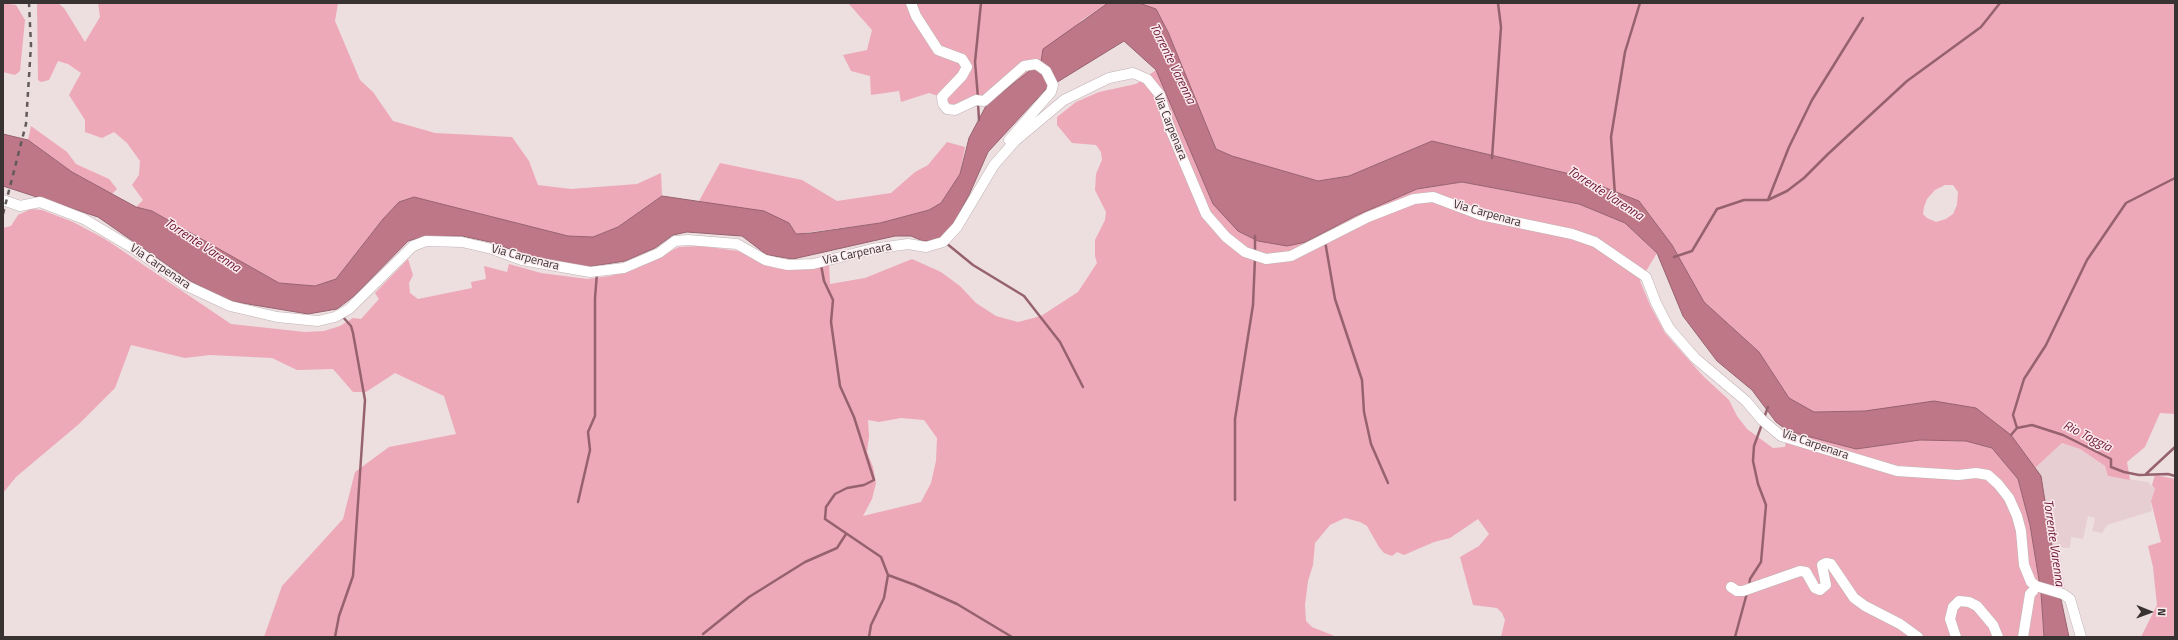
<!DOCTYPE html>
<html>
<head>
<meta charset="utf-8">
<style>
  body { margin:0 }
  #map { position:relative; width:2178px; height:640px; overflow:hidden; background:#eddee0; font-family:"Titillium Web",sans-serif }
  canvas { display:block }
  .frame { position:absolute; inset:0; border:4px solid #383233; pointer-events:none }
  .north { position:absolute; left:2130px; top:592px; width:40px; height:40px; -webkit-text-stroke:3px #fbebee; paint-order:stroke; rotate:91deg; font-size:11px; font-weight:700; line-height:16px; text-align:center; color:#383233 }
  .north::after { content:''; display:block; margin:auto; width:14px; height:18px; background:#383233; clip-path:polygon(50% 0,100% 100%,50% 72%,0 100%) }
</style>
</head>
<body>
<div id="map">
<canvas width="2178" height="640"></canvas>
<div class="frame"></div>
<div class="north">N</div>
</div>
<script>
const ctx = document.querySelector('canvas').getContext('2d');
ctx.lineJoin = 'round';
function fillPath(path, color) { ctx.fillStyle = color; ctx.fill(path, 'evenodd'); }
const poly = rows => new Path2D(rows.map(r => 'M' + r).join(''));
function trace(path, color, width, dash) { ctx.strokeStyle = color; ctx.lineWidth = width; ctx.lineCap = dash ? 'butt' : 'round'; ctx.setLineDash(dash || []); ctx.stroke(path); }
function label(font, color, halo, rows, align = 'center') {
  ctx.font = font + ' "Titillium Web",sans-serif'; ctx.lineWidth = 3; ctx.setLineDash([]); ctx.textBaseline = 'middle'; ctx.strokeStyle = halo; ctx.fillStyle = color; for (const [text, x, y, turn = 0] of rows) {
    ctx.save(); ctx.translate(x, y); ctx.rotate((+turn || 0) * Math.PI / 180); ctx.textAlign = isNaN(turn) ? turn : align; if (halo) ctx.strokeText(text, 0, 0); ctx.fillText(text, 0, 0); ctx.restore();
  }
}
const built = poly([
  [2062,443,2080,449,2105,466,2108,476,2148,482,2155,489,2151,501,2152,511,2107,525,2102,533,2092,531,2095,518,2088,516,2083,539,2071,537,2070,548,2059,547,2065,591,2059,590,2049,519,2035,468]
]);
const green = poly([
  [3,3,16,5,25,20,20,71,15,75,3,72],
  [37,3,58,3,64,8,85,42,100,17,98,3,338,3,335,21,360,80,373,92,393,121,435,133,512,137,529,161,538,185,571,189,637,184,661,173,662,196,618,227,593,237,568,236,414,197,399,202,383,219,336,279,315,286,279,283,152,211,136,207,143,200,132,185,139,175,140,161,127,143,114,132,102,138,85,132,85,120,69,95,81,73,68,64,58,61,49,80,41,82,38,80],
  [848,3,1108,3,1082,20,1041,62,987,104,984,101,955,110,942,97,929,93,901,102,899,91,871,95,870,76,851,71,843,55,867,50,872,30],
  [1139,3,2175,3,2175,414,2160,413,2145,447,2127,462,2130,480,2108,476,2105,466,2080,449,2062,443,2035,468,2011,435,1865,411,1814,412,1789,398,1759,352,1704,302,1672,245,1639,201,1570,174,1432,141,1349,176,1318,181,1232,156,1216,149,1168,32,1156,9],
  [1945,185,1953,185,1958,192,1957,205,1953,214,1946,219,1936,222,1927,218,1923,214,1924,207,1927,199,1935,190],
  [1156,70,1213,204,1306,242,1355,216,1417,189,1462,182,1579,204,1625,223,1657,253,1640,281,1650,305,1665,333,1703,376,1729,400,1737,416,1747,429,1773,448,1785,447,1788,431,1856,449,1920,440,1966,441,1992,448,2018,479,2030,525,2041,592,2044,637,1501,637,1505,620,1502,613,1497,608,1473,605,1460,557,1479,546,1489,534,1478,519,1450,538,1434,542,1404,555,1397,552,1392,556,1384,553,1379,547,1367,526,1360,522,1345,518,1330,525,1315,543,1313,565,1308,581,1305,605,1306,621,1312,627,1337,637,264,637,282,586,343,519,355,472,389,447,456,434,444,396,395,373,366,392,353,392,333,369,297,370,272,358,210,355,185,358,131,345,115,388,79,424,16,477,3,493,3,228,11,226,18,215,31,209,42,210,73,222,105,239,231,324,305,332,324,331,340,326,353,318,361,319,379,299,375,293,408,259,413,275,409,283,410,293,418,299,472,288,471,282,486,279,484,266,507,272,509,264,541,273,587,279,610,276,635,269,679,247,702,246,738,251,775,268,791,270,810,268,829,262,830,284,865,278,912,259,941,272,960,286,976,303,996,316,1018,322,1041,316,1078,292,1097,263,1095,256,1095,240,1105,220,1106,212,1095,190,1096,174,1102,160,1101,152,1096,145,1072,143,1057,125,1057,117,1076,102,1099,92,1136,84],
  [901,418,924,420,937,438,936,461,931,483,921,502,863,516,872,499,876,483,873,467,867,452,869,436,868,420,879,422],
  [31,126,67,152,76,164,109,179,117,189,112,194,72,172,28,140],
  [947,142,965,147,960,174,941,203,929,210,880,223,796,234,789,223,699,201,720,163,802,180,837,201,891,193,915,172,928,165],
  [2155,475,2175,479,2175,637,2141,637,2157,605,2153,567,2148,546,2161,542,2151,501,2155,489,2152,485]
]);
const water = poly([
  [1108,3,1139,3,1156,9,1168,32,1216,149,1232,156,1318,181,1349,176,1432,141,1570,174,1639,201,1672,245,1704,302,1759,352,1789,398,1814,412,1865,411,1934,401,1976,408,2011,435,2041,476,2059,590,2069,637,2044,637,2041,592,2030,525,2018,479,1992,448,1966,441,1920,440,1856,449,1788,431,1776,422,1752,390,1717,361,1683,316,1657,253,1625,223,1579,204,1462,182,1417,189,1355,216,1306,242,1287,246,1258,241,1238,231,1213,204,1156,70,1124,41,1046,89,988,152,969,195,951,228,941,237,931,241,923,241,911,236,895,236,793,259,767,255,742,236,687,232,673,235,655,248,625,261,587,267,528,257,495,243,462,236,423,237,408,241,354,296,337,309,308,314,230,301,192,282,98,217,3,186,3,134,28,140,72,172,136,207,152,211,279,283,315,286,336,279,383,219,399,202,414,197,568,236,593,237,618,227,662,196,764,211,789,223,796,234,811,233,880,223,929,210,941,203,960,174,969,138,987,104,1041,62,1043,49,1108,3]
]);
const stream = poly([
  [978,98,975,62,981,3],
  [978,103,979,120],
  [1492,158,1501,27,1498,3],
  [1615,195,1611,137,1625,52,1640,3],
  [1768,200,1789,147,1812,100,1863,18],
  [1255,236,1255,253],
  [1325,241,1335,299,1362,380,1364,412,1371,444,1388,483],
  [946,243,973,265,1024,296,1060,342,1083,387],
  [1674,257,1692,251,1717,209,1744,200,1768,200,1787,191,1804,178,1828,154,1907,81,1981,27,2000,3],
  [821,265,824,281,833,300,831,322,840,386,854,417,874,480,864,485,847,488,835,494,826,507,825,519,881,557,888,575,884,598,871,625,869,637],
  [1764,418,1768,407],
  [2017,428,2013,415,2024,379,2046,345,2087,260,2126,203,2175,178],
  [2011,435,2017,428,2032,425,2063,435,2111,459,2111,467,2124,472,2139,475,2168,474,2175,476],
  [2146,474,2175,447],
  [1235,500,1235,419,1253,305,1255,258],
  [578,502,590,450,588,432,595,416,595,298,597,273],
  [888,575,915,585,957,604,1012,637],
  [1749,586,1750,579,1761,562,1766,505,1758,484,1753,461,1754,446,1762,424],
  [703,634,749,597,805,562,837,548,846,534],
  [335,637,339,616,353,576,365,400,353,333,351,326,342,316],
  [1735,637,1747,593]
]);
const minor = poly([
  [911,3,916,16,938,50,962,59,967,67,962,76,942,97,943,104,947,109,955,110,976,100,984,101,1024,66,1036,64,1046,71,1053,85,1051,92,1009,140],
  [3,200,20,206,40,202,84,219,136,250,185,285,230,306,277,317,318,321,335,317,349,309,413,246,426,241,462,242,492,249,522,260,590,272,624,268,659,253,675,241,688,240,737,244,765,260,788,265,813,264,872,249,908,244,926,247,943,242,957,227,994,165,1015,141,1064,100,1109,78,1133,73,1147,79,1160,95,1169,126,1206,214,1226,237,1245,252,1266,259,1291,256,1368,217,1414,199,1433,197,1481,215,1572,234,1595,242,1646,277,1656,303,1669,328,1695,358,1746,401,1762,420,1781,436,1897,471,1958,475,1976,473,1988,475,1998,484,2009,498,2017,516,2021,531,2024,565,2031,582,2036,586,2063,594,2070,599,2081,637],
  [1731,587,1737,591,1743,591,1800,571,1806,572,1815,588,1820,590,1826,585,1822,565,1826,563,1831,564,1854,598,1865,606,1900,624,1918,637],
  [1956,637,1950,619,1953,607,1959,601,1969,602,1977,606,1993,625,1998,637],
  [2023,637,2030,594,2033,591]
]);
const rail = poly([
  [3,214,26,124,31,45,29,3]
]);
const streetNames = [
  ["Via Carpenara",1170,127,68],
  ["Via Carpenara",1487,214,16],
  ["Via Carpenara",857,254,-12],
  ["Via Carpenara",525,258,15],
  ["Via Carpenara",160,267,34],
  ["Via Carpenara",1815,445,19]
];
const waterNames = [
  ["Torrente Varenna",1172,64,64],
  ["Torrente Varenna",1605,194,33],
  ["Torrente Varenna",202,246,33],
  ["Rio Taggia",2087,437,27],
  ["Torrente Varenna",2053,543,82]
];
fillPath(built, '#e7ced3');
fillPath(green, '#eda9b7');
fillPath(water, '#be7787');
trace(water, '#96626e', 1);
trace(stream, '#96626e', 2.5);
trace(minor, '#c1b2b5', 11);
trace(minor, '#fff', 10);
trace(rail, '#625a5b', 2.5, [5, 5]);
label('12px', '#383233', '#fbebee', streetNames);
label('italic 13px', '#6b1533', '#fbebee', waterNames);
</script>
</body>
</html>
